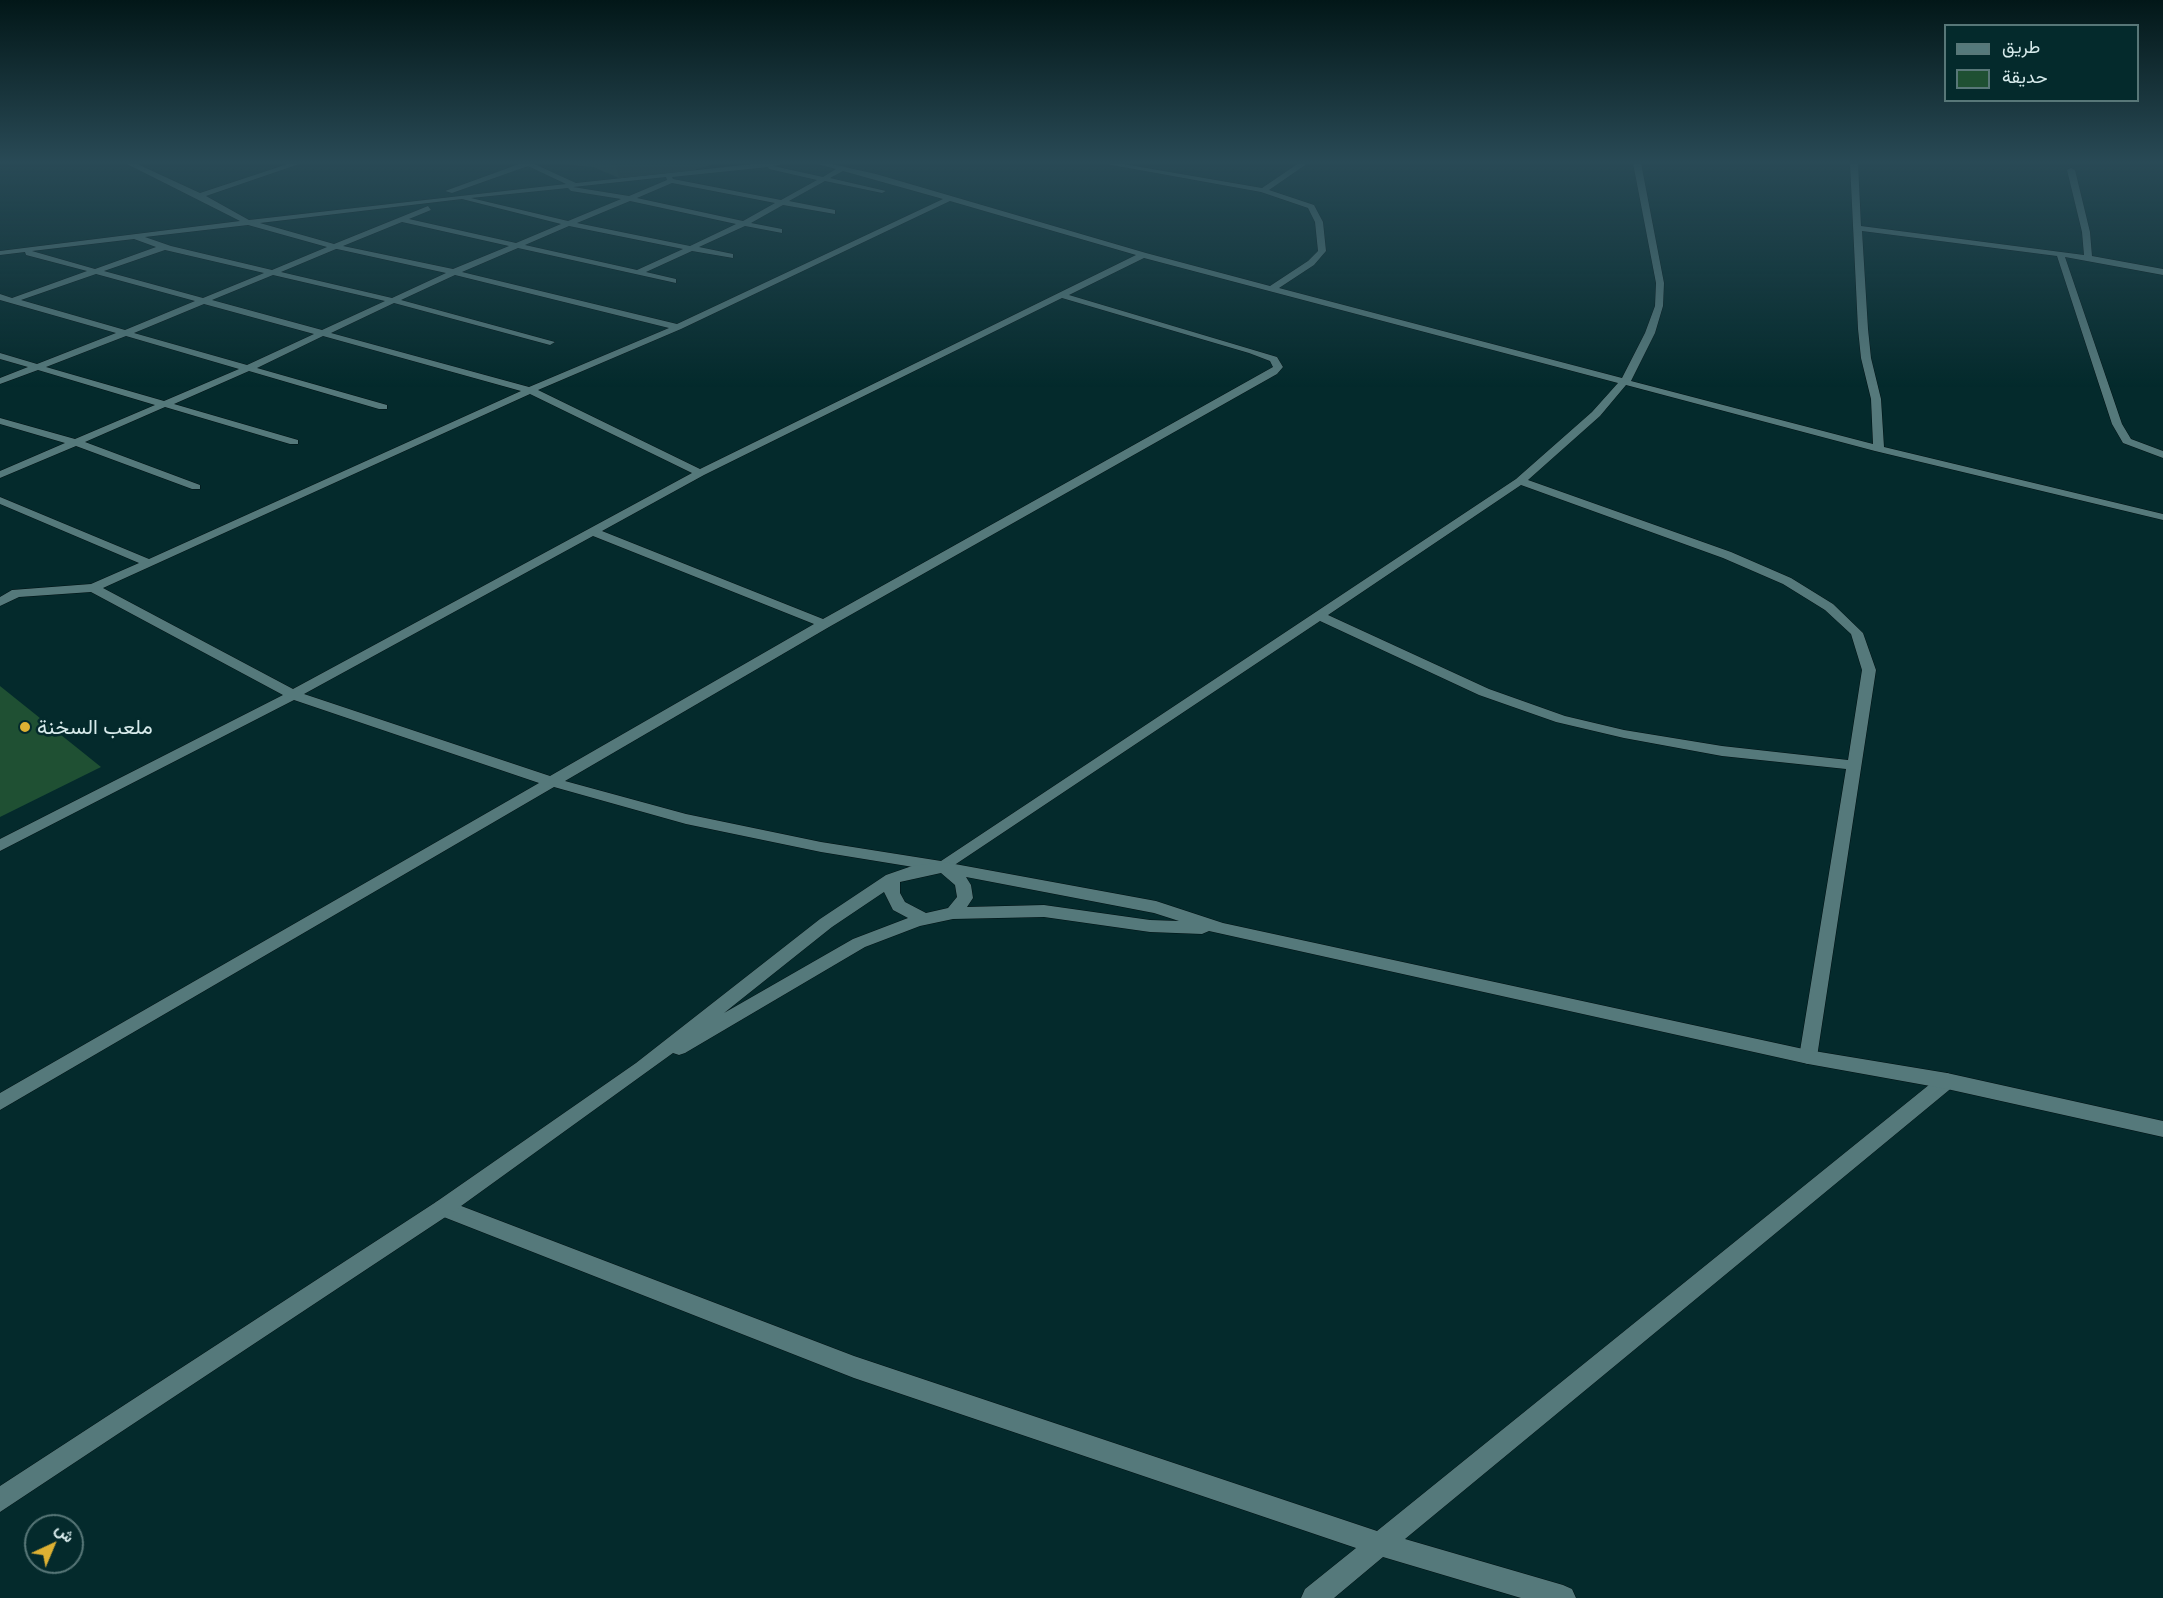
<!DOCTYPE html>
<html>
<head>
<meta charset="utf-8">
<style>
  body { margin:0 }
  #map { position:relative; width:2163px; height:1598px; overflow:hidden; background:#042a2c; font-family:Lato,Vazirmatn,sans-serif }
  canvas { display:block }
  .legend { position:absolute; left:1944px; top:24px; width:195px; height:78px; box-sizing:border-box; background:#042a2c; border:2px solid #587778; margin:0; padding:8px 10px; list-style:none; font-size:18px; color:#d7eaeb }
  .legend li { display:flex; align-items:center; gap:12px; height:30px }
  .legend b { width:30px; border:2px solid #587778 }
  .north { position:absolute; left:24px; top:1514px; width:60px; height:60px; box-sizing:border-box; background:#042a2c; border:2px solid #587778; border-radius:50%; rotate:44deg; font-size:16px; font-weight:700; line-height:24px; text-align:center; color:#d7eaeb }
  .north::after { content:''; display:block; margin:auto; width:21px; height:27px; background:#deb133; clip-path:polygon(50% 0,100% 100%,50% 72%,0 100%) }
</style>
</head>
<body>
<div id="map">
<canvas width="2163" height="1598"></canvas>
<ul class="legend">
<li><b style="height:8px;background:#55797b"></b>طريق</li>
<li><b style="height:16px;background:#1f5033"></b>حديقة</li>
</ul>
<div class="north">ش</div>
</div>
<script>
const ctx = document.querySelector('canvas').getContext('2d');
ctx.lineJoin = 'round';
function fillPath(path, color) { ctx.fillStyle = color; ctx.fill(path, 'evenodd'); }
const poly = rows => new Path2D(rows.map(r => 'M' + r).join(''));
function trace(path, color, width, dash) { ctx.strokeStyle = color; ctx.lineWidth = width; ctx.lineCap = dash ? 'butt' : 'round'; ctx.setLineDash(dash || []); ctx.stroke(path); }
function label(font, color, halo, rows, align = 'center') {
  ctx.font = font + ' Lato,Vazirmatn,sans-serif'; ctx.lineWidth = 5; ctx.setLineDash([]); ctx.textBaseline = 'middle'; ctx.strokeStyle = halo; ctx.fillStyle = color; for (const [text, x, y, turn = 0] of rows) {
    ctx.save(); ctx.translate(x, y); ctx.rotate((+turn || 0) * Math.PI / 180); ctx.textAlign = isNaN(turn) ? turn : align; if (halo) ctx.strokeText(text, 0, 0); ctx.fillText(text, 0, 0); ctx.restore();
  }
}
const green = poly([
  [0,686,101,767,0,817]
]);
const street = poly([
  [125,163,135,163,200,193,291,163,302,163,206,196,249,220,566,184,528,166,452,193,445,191,522,163,532,163,576,183,763,163,787,163,773,166,823,177,836,169,814,163,827,163,876,174,1146,253,1270,286,1308,261,1318,251,1315,222,1308,208,1261,192,1101,163,1117,163,1262,188,1299,163,1308,163,1269,190,1314,205,1323,222,1326,251,1314,265,1279,288,1622,378,1645,333,1655,306,1656,283,1633,163,1641,163,1664,283,1663,306,1655,333,1631,381,1873,444,1871,399,1861,358,1858,329,1850,163,1858,163,1861,226,2084,255,2082,232,2067,170,2071,168,2075,170,2090,232,2092,256,2163,269,2163,275,2065,257,2122,424,2131,439,2163,451,2163,458,2123,443,2112,424,2057,256,1862,231,1868,329,1871,358,1881,399,1884,447,2163,514,2163,520,1875,451,1626,385,1600,416,1528,480,1731,552,1791,578,1833,604,1863,633,1876,670,1817,1057,1814,1062,1808,1064,1802,1062,1799,1057,1846,769,1722,756,1624,738,1556,722,1479,695,1320,621,944,872,821,852,686,824,554,787,0,1110,0,1093,539,783,294,700,0,851,0,839,283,695,91,592,19,597,0,606,0,597,12,590,91,584,139,563,0,504,0,497,149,559,521,391,323,336,257,368,387,405,387,409,379,409,249,371,174,404,298,440,298,444,290,444,165,407,85,442,200,485,200,489,192,489,76,446,0,478,0,471,65,443,0,424,0,418,75,439,155,405,38,370,0,384,0,378,28,367,0,359,0,353,37,364,116,333,0,300,0,294,12,298,87,271,26,255,25,252,0,255,0,251,240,221,125,163],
  [768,167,769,169,817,180,781,200,673,179,672,177,768,167],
  [843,171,943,199,677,324,462,272,518,248,676,283,676,279,646,272,692,251,733,258,733,254,699,247,745,226,782,233,782,229,751,223,783,205,835,214,835,210,789,201,825,181,882,193,886,191,830,178,843,171],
  [666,177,667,180,629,196,573,187,666,177],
  [672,183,775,203,743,221,637,198,672,183],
  [568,188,571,191,621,199,568,221,471,198,568,188],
  [462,199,561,224,516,243,409,219,431,210,428,206,334,244,260,223,462,199],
  [630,201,736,224,690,246,577,223,630,201],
  [950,201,1136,255,700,469,538,390,681,329,950,201],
  [402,222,509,246,453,269,343,246,402,222],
  [248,225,327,247,272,270,171,246,145,237,248,225],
  [569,226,683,249,637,270,525,245,569,226],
  [134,239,156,247,95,269,32,251,134,239],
  [336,249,337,249,446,273,392,298,281,272,336,249],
  [165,250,264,273,203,298,104,271,165,250],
  [1144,258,1618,383,1592,412,1516,479,941,861,821,842,686,814,565,781,829,627,1277,374,1283,367,1277,357,1069,295,1144,258],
  [96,274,195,301,125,330,21,300,96,274],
  [273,275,385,301,322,330,212,300,273,275],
  [455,275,669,328,529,387,331,333,394,303,550,345,555,342,401,300,455,275],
  [1062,298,1249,353,1270,361,1273,367,823,619,602,531,704,475,1062,298],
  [204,304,314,334,247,365,134,333,204,304],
  [126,336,239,369,164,401,46,367,126,336],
  [530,394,692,473,293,689,103,588,530,394],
  [1521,485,1723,558,1783,584,1825,610,1851,634,1862,670,1848,760,1722,746,1624,730,1565,716,1489,689,1328,615,1521,485],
  [593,536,814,624,550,776,304,694,593,536],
  [1947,1073,1954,1076,1956,1081,1954,1086,1405,1539,1563,1585,1572,1589,1576,1598,1521,1598,1383,1557,1334,1598,1301,1598,1305,1589,1356,1548,854,1378,436,1214,433,1208,436,1202,443,1199,854,1356,1377,1531,1940,1076,1947,1073]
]);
const secondary = poly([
  [944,862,1156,901,1223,923,1808,1050,1947,1073,2163,1121,2163,1137,1947,1089,1808,1064,1209,931,1202,934,1150,932,1044,917,953,919,920,926,865,947,685,1053,679,1055,673,1053,450,1214,0,1512,0,1486,436,1202,636,1063,820,919,886,875,912,866,944,862],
  [941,873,955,885,957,897,948,908,926,913,905,902,900,893,900,882,941,873],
  [966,877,1154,913,1179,921,1150,920,1044,905,967,907,973,898,971,885,966,877],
  [884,892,893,910,908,918,853,939,724,1013,832,927,884,892]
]);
const wall = poly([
  [551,163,716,163,694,170,619,178,593,167]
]);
const shadedWall = poly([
  [633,163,716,163,694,170,619,178,616,165]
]);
const building = poly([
  [612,163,633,163,616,165,612,163]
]);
const markers = [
  [25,727,6,"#deb133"]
];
const poiNames = [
  ["ملعب السخنة",37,727]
];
fillPath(green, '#1f5033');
trace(street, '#001113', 1);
trace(secondary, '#001113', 1);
fillPath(street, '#55797b');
fillPath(secondary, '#55797b');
fillPath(wall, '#2a4740');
fillPath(shadedWall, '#223934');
fillPath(building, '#31524a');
trace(building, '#223934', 1.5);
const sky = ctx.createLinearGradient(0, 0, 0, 387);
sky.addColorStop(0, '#021718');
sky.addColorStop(0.42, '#294a56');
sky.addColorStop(1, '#294a5600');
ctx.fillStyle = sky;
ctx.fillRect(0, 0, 2163, 387);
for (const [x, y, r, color] of markers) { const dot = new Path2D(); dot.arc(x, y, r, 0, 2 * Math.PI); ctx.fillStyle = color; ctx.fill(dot); trace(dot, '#042a2c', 2); }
label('21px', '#d7eaeb', '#042a2c', poiNames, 'left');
</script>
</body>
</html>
